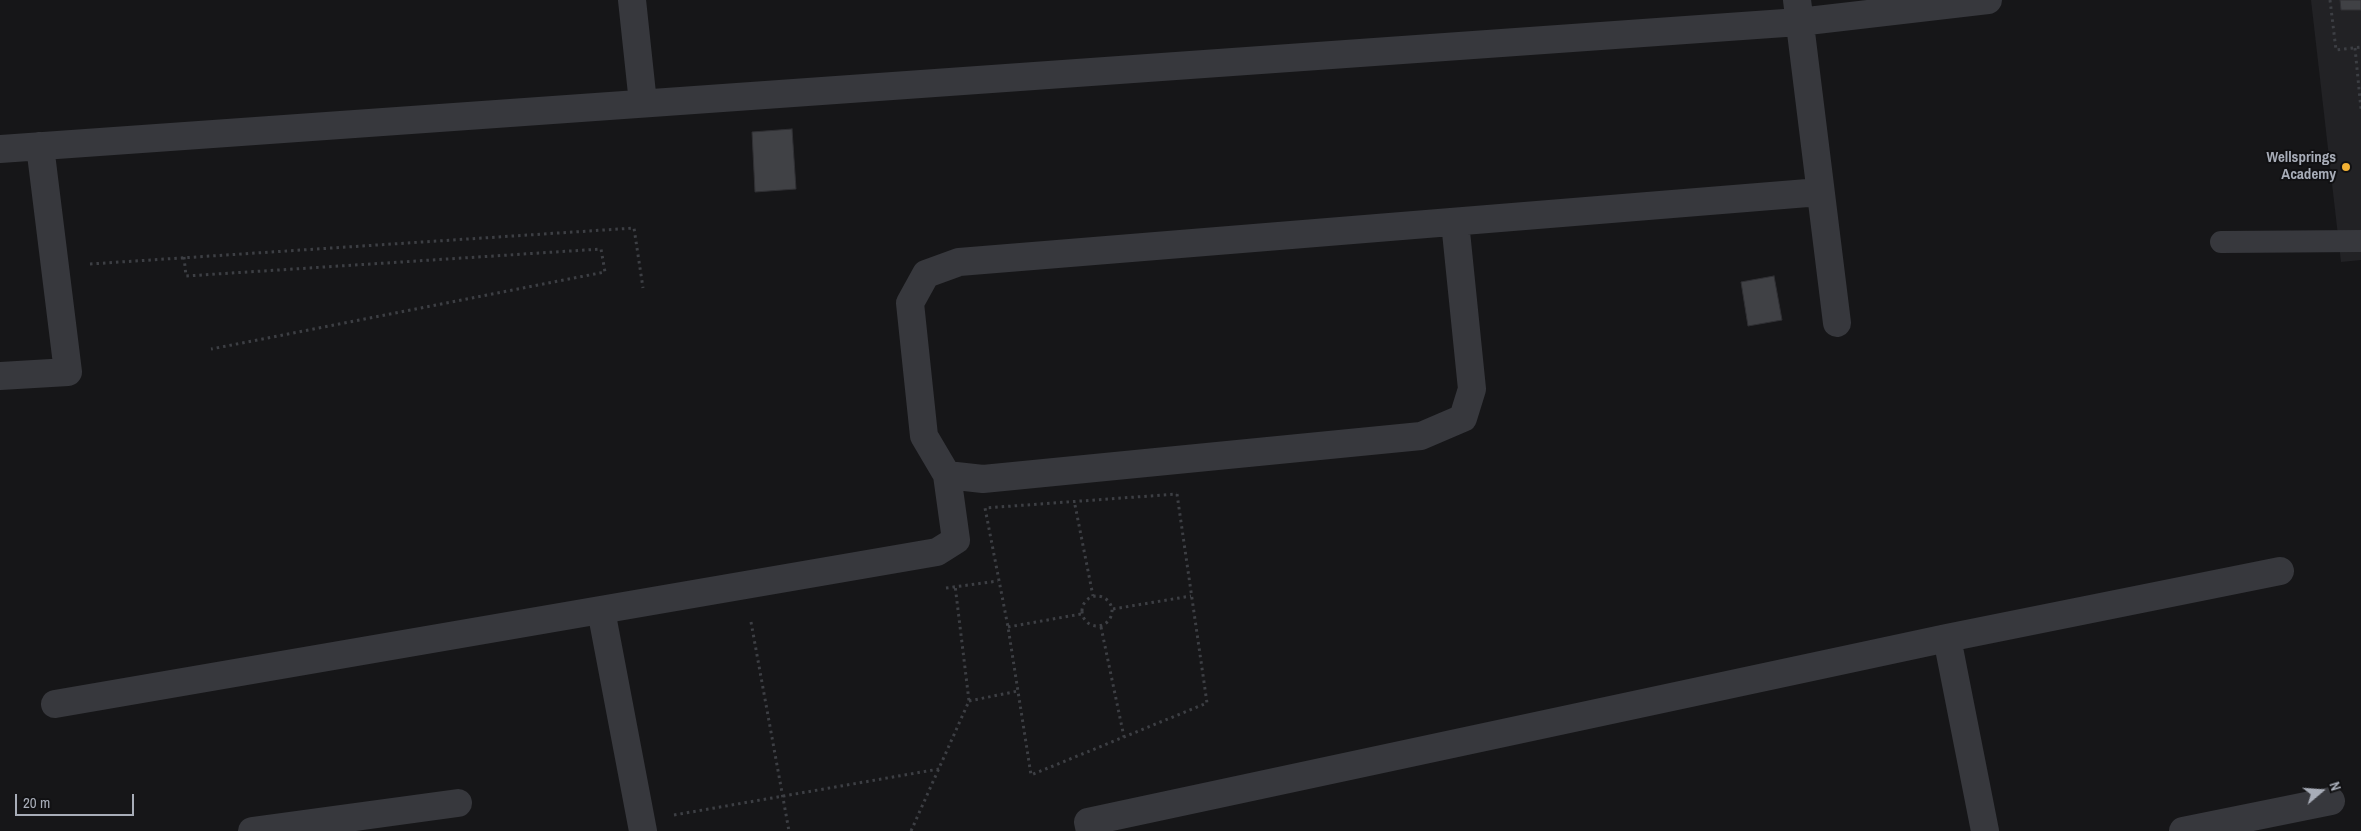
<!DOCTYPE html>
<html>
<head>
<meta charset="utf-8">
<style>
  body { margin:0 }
  #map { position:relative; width:2361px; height:831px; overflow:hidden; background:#161618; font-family:"Archivo Narrow",sans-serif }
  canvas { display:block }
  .north { position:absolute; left:2296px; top:766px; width:50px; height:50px; -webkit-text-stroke:4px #111113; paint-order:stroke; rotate:72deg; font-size:14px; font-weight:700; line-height:20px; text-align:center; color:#a8adb8 }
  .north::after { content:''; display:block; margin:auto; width:18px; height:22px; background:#a8adb8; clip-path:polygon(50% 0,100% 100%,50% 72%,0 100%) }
  .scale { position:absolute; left:15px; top:794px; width:119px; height:22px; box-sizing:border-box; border:2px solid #a8adb8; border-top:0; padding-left:6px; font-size:15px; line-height:18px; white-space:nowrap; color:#a8adb8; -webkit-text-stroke:4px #111113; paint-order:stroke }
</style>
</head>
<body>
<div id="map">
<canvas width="2361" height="831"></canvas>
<div class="north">N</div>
<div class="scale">20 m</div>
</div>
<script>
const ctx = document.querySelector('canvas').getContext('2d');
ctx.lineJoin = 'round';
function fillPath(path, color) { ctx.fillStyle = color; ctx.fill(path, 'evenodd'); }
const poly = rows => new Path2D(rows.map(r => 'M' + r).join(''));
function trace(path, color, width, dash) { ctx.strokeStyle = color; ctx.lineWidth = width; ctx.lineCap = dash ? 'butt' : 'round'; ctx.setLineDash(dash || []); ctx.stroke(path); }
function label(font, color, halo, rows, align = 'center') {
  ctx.font = font + ' "Archivo Narrow",sans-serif'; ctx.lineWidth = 4; ctx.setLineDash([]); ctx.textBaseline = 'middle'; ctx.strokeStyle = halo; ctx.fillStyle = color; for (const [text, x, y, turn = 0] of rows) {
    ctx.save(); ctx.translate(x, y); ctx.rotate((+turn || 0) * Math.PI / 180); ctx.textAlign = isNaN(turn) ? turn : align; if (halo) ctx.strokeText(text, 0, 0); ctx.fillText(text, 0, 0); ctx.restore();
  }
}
const built = poly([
  [2311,0,2361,0,2361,260,2341,262]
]);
const building = poly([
  [2340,0,2361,0,2361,10,2341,10,2340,0],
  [792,129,796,189,755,192,752,132,792,129],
  [1774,276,1782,320,1748,326,1741,282,1774,276]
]);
const path = poly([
  [2330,0,2336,50,2361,47],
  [2355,48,2361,109],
  [184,257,186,276,601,249,605,272,211,349],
  [90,264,634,228,643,288],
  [1177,494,1207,703,1031,775,1008,627,985,508,1177,494],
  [1075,505,1093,596],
  [946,588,998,581],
  '1082 611a15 15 0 1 1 30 0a15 15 0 1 1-30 0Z',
  [1113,609,1191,596],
  [751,622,789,831],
  [1008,627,1081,614],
  [1101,627,1124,737],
  [969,701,1018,691],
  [674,815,939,769],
  [911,831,969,701,955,585]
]);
const lane = poly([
  [2221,242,2361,241]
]);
const street = poly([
  [632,0,643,103],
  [1797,0,1837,323],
  [0,149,1799,22,1988,0],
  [1455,222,1472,389,1463,418,1421,436,983,479,947,475,924,436,910,303,926,274,959,262,1820,192],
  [0,376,68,372,40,146],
  [601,610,643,831],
  [1947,638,1985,831],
  [55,704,937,552,956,540,947,475],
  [252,831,458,803],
  [1090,831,1088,822,1947,638,2280,571],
  [2183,831,2331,801]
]);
const markers = [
  [2346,167,5,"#f2b134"]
];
const poiNames = [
  ["Wellsprings",2336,158],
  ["Academy",2336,175]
];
fillPath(built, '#222225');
fillPath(building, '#404145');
trace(building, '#303034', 1);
trace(path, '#3d3f44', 3, [2.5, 4]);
trace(lane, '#37383d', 22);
trace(street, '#37383d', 28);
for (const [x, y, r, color] of markers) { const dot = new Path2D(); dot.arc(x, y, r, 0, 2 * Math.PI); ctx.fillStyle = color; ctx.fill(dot); trace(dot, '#111113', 2); }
label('bold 15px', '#a8adb8', '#111113', poiNames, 'right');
</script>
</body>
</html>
